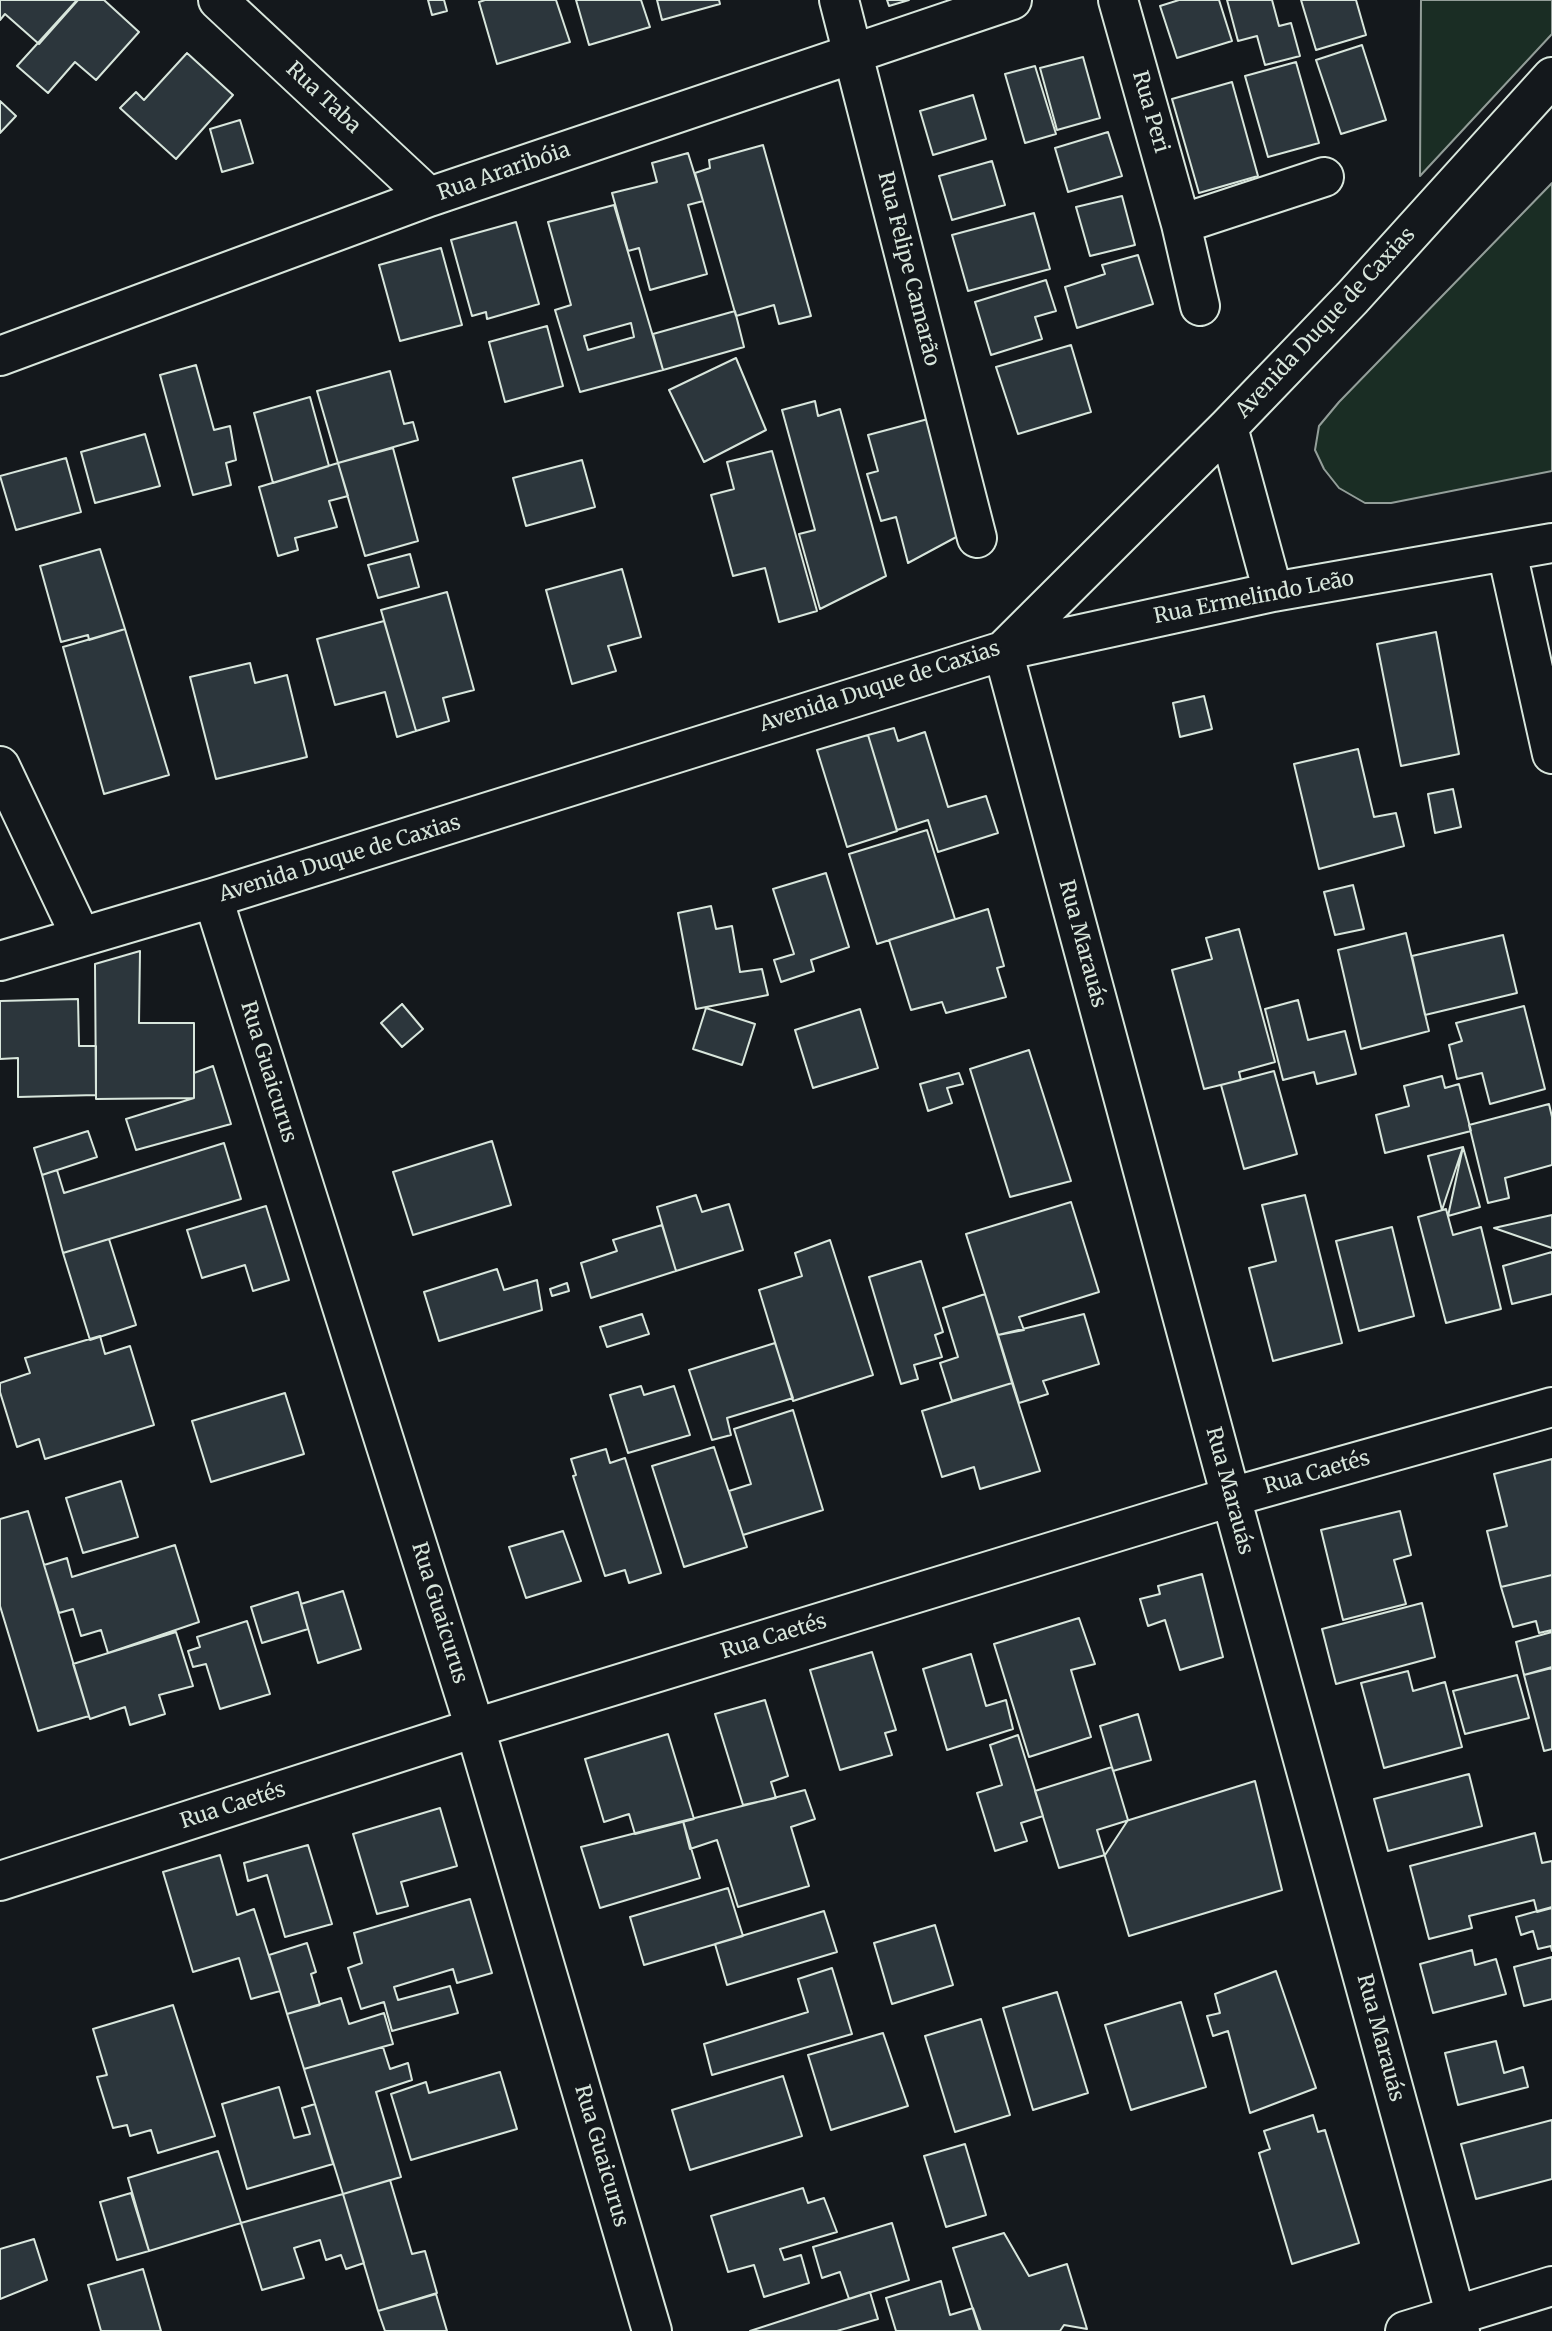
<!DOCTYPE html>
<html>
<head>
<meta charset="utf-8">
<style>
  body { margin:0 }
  canvas { display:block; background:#14181c }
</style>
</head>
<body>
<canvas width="1552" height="2331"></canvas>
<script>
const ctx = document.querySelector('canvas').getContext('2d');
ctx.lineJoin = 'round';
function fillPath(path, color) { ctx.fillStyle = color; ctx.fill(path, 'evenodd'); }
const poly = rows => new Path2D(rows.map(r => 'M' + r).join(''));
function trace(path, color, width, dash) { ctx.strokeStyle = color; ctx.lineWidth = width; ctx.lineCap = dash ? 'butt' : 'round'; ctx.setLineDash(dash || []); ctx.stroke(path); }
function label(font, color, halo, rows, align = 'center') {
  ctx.font = font + ' Merriweather,serif'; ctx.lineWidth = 5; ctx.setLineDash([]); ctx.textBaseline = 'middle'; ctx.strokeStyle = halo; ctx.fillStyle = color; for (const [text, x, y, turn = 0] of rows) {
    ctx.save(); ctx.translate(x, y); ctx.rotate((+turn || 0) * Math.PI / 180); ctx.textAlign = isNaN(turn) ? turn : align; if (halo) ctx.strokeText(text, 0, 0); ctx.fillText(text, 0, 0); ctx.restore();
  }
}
const green = poly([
  [1421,0,1552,0,1552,34,1420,176,1421,0],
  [1552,183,1552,471,1391,503,1365,503,1339,488,1324,469,1315,450,1319,426,1339,402,1552,183]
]);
const building = poly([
  [0,0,78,0,39,44,5,14,0,20,0,0],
  [77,0,104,0,139,32,96,80,75,62,48,93,17,66,77,0],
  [428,0,444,0,447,11,432,15,428,0],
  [485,0,556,0,570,42,497,64,479,2,485,0],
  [576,0,641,0,650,27,589,45,576,0],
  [657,0,719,0,720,4,662,20,657,0],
  [887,0,909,0,889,6,887,0],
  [1179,0,1219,0,1232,41,1177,58,1160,6,1179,0],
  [1227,0,1272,0,1279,26,1291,23,1300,56,1265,65,1257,36,1238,41,1227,0],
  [1301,0,1356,0,1366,35,1316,50,1301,0],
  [1362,45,1386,120,1341,134,1316,60,1362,45],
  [187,53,233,95,176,159,120,108,136,92,144,100,187,53],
  [1083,57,1100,118,1057,130,1040,68,1083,57],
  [1296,62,1319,143,1268,157,1245,76,1296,62],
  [1035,66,1056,134,1025,143,1005,74,1035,66],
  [1232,82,1258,176,1199,193,1172,99,1232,82],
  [973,95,986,139,933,155,920,111,973,95],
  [0,101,16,116,0,133,0,101],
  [240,120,253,163,222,172,210,129,240,120],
  [1108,132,1122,176,1068,192,1055,148,1108,132],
  [763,145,811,316,779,324,774,305,736,316,695,173,710,168,709,160,763,145],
  [688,153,703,201,688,205,707,274,650,290,639,248,628,251,612,193,657,182,652,163,688,153],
  [992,161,1005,205,952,220,939,176,992,161],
  [1122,196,1135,245,1090,256,1076,207,1122,196],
  [614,205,663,370,580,392,555,310,571,305,548,222,614,205],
  [1034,213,1050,269,968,291,952,235,1034,213],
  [516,222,539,304,487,319,486,312,472,316,451,240,516,222],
  [441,248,462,325,400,341,379,265,441,248],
  [1138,255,1153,304,1077,328,1065,287,1105,274,1102,265,1138,255],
  [1046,280,1056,311,1035,317,1042,339,991,355,975,302,1046,280],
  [735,311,744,347,663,370,653,334,735,311],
  [631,323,634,337,588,350,584,336,631,323],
  [547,326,563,386,505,402,489,342,547,326],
  [1071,345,1091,412,1018,434,996,367,1071,345],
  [736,358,766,430,704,462,669,390,736,358],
  [196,365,214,430,230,426,236,460,226,463,231,485,193,495,160,375,196,365],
  [390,371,404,424,413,422,418,440,338,463,317,391,390,371],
  [310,397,329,466,273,483,254,413,310,397],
  [815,401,818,416,840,409,886,576,820,609,799,534,815,530,782,410,815,401],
  [928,419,960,535,908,563,896,517,881,521,867,474,878,471,868,435,928,419],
  [145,434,160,486,95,503,81,452,145,434],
  [393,448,418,541,365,556,338,463,393,448],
  [772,451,817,611,779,622,765,568,733,576,711,495,734,489,727,462,772,451],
  [66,458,81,512,16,530,0,476,66,458],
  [582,460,595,507,526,526,513,478,582,460],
  [338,463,348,496,329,501,337,527,295,538,298,550,278,556,259,487,338,463],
  [100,549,125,629,89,640,88,635,61,642,40,566,100,549],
  [410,554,419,587,378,598,368,565,410,554],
  [622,569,641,637,608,646,616,671,572,684,546,590,622,569],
  [447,592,474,690,443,698,449,721,416,731,381,610,447,592],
  [384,621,416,731,397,737,385,692,335,705,317,639,384,621],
  [125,629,169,775,104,794,63,647,125,629],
  [1436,632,1459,754,1401,766,1377,644,1436,632],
  [250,663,255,683,287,675,307,757,216,779,190,677,250,663],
  [1204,696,1212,729,1180,737,1173,703,1204,696],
  [894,728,898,741,925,732,948,807,986,796,998,833,938,852,928,820,897,830,868,735,894,728],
  [868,735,897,831,847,847,817,750,868,735],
  [1358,749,1374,817,1396,813,1404,846,1319,869,1294,764,1358,749],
  [1453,789,1461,827,1435,833,1428,794,1453,789],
  [927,830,955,919,877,944,849,854,927,830],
  [826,873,849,947,811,960,814,971,781,982,774,960,794,954,773,889,826,873],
  [1353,885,1364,929,1335,935,1324,892,1353,885],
  [711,906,716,929,732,926,740,972,762,969,768,995,696,1009,678,913,711,906],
  [988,909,1004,966,997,968,1006,997,946,1013,942,1002,911,1010,889,940,988,909],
  [1239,929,1275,1062,1239,1072,1241,1080,1204,1089,1172,970,1212,959,1206,938,1239,929],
  [1406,933,1429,1031,1361,1049,1338,950,1406,933],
  [1503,935,1517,993,1425,1015,1412,956,1503,935],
  [140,951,139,1023,194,1023,194,1098,96,1099,95,964,140,951],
  [78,999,79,1046,96,1046,96,1095,18,1097,18,1058,0,1059,0,1001,78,999],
  [1298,1000,1308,1040,1345,1031,1356,1074,1317,1084,1314,1072,1283,1080,1265,1009,1298,1000],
  [402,1004,423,1029,402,1047,381,1023,402,1004],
  [1524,1006,1545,1089,1490,1104,1482,1073,1457,1079,1449,1045,1462,1041,1456,1023,1524,1006],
  [706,1008,755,1024,742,1065,693,1049,706,1008],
  [860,1009,878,1068,813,1088,795,1030,860,1009],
  [1029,1050,1071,1181,1010,1197,970,1069,1029,1050],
  [213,1066,231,1124,136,1150,126,1119,194,1098,194,1073,213,1066],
  [1274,1071,1297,1154,1244,1169,1221,1085,1274,1071],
  [959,1073,963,1084,947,1088,952,1103,928,1111,920,1084,959,1073],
  [1442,1076,1445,1088,1459,1084,1471,1131,1385,1153,1376,1115,1409,1106,1404,1086,1442,1076],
  [1549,1104,1552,1117,1552,1165,1505,1178,1509,1198,1488,1203,1469,1125,1549,1104],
  [88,1131,97,1157,42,1175,34,1148,88,1131],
  [492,1141,511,1205,413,1235,393,1172,492,1141],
  [224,1143,241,1199,63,1253,42,1175,57,1170,64,1193,224,1143],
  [1463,1147,1480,1207,1448,1216,1463,1147],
  [1463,1147,1442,1210,1428,1156,1463,1147],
  [696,1195,702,1212,729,1204,743,1250,676,1271,657,1207,696,1195],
  [1305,1195,1342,1343,1273,1361,1249,1268,1276,1261,1262,1205,1305,1195],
  [1071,1202,1099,1292,1019,1317,1024,1330,998,1335,966,1234,1071,1202],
  [266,1206,289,1280,253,1291,245,1265,202,1278,187,1230,266,1206],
  [1446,1209,1453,1235,1481,1227,1501,1309,1446,1323,1418,1217,1446,1209],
  [1552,1215,1552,1248,1494,1228,1552,1215],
  [662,1225,676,1271,591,1298,581,1263,617,1251,613,1240,662,1225],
  [1392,1227,1414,1316,1359,1331,1336,1241,1392,1227],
  [109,1239,136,1325,90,1340,63,1253,109,1239],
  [830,1240,873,1375,793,1401,759,1290,802,1276,795,1253,830,1240],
  [1552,1252,1552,1294,1512,1304,1503,1266,1552,1252],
  [921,1261,943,1332,935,1335,942,1357,914,1365,918,1379,901,1384,869,1277,921,1261],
  [497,1269,504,1290,537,1280,542,1310,439,1341,424,1292,497,1269],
  [567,1283,569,1291,552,1296,550,1289,567,1283],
  [985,1294,1012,1383,952,1401,940,1363,958,1357,943,1308,985,1294],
  [642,1314,649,1334,607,1347,600,1327,642,1314],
  [1084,1314,1099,1364,1043,1381,1048,1394,1019,1403,998,1335,1084,1314],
  [100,1336,105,1354,130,1346,154,1425,45,1459,39,1439,17,1447,0,1392,0,1383,30,1373,25,1358,100,1336],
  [775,1343,793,1398,727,1418,731,1435,712,1440,689,1370,775,1343],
  [1012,1383,1040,1471,980,1489,974,1467,942,1477,922,1411,1012,1383],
  [641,1386,644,1395,674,1386,690,1435,628,1453,610,1395,641,1386],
  [285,1393,304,1454,211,1482,192,1421,285,1393],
  [793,1410,823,1510,743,1535,729,1491,751,1484,734,1429,793,1410],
  [714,1447,747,1547,684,1567,652,1466,714,1447],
  [606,1449,610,1463,625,1458,661,1573,629,1583,625,1570,605,1576,573,1476,576,1475,571,1459,606,1449],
  [1552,1459,1552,1575,1501,1587,1487,1531,1507,1526,1494,1474,1552,1459],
  [121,1481,138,1537,83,1553,66,1498,121,1481],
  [28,1511,89,1716,38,1731,0,1606,0,1519,28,1511],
  [1400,1511,1411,1555,1394,1560,1406,1604,1343,1620,1321,1530,1400,1511],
  [563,1531,581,1581,526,1598,509,1547,563,1531],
  [175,1545,199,1622,108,1653,101,1630,81,1636,73,1609,59,1613,44,1565,67,1558,72,1577,175,1545],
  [1202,1574,1223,1657,1180,1670,1165,1620,1148,1626,1140,1599,1160,1594,1158,1586,1202,1574],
  [1552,1575,1552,1630,1539,1633,1536,1621,1513,1627,1501,1587,1552,1575],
  [343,1591,361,1649,318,1663,301,1604,343,1591],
  [298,1592,308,1629,262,1643,251,1607,298,1592],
  [1422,1603,1435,1657,1336,1684,1322,1629,1422,1603],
  [1079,1618,1095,1664,1071,1670,1091,1737,1029,1757,994,1644,1079,1618],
  [247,1621,270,1694,220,1709,206,1664,193,1667,188,1651,200,1647,197,1637,247,1621],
  [176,1632,193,1686,159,1695,165,1714,130,1725,125,1707,90,1719,73,1664,176,1632],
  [1552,1632,1552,1667,1524,1675,1516,1642,1552,1632],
  [872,1652,896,1730,885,1733,892,1755,840,1770,810,1670,872,1652],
  [971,1654,986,1706,1006,1700,1013,1729,947,1750,923,1669,971,1654],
  [1552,1668,1552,1749,1544,1751,1524,1675,1552,1668],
  [1408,1671,1413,1691,1445,1682,1462,1747,1384,1768,1361,1683,1408,1671],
  [1517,1675,1529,1718,1465,1734,1453,1691,1517,1675],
  [765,1700,788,1776,771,1782,776,1798,743,1805,715,1714,765,1700],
  [1138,1714,1151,1760,1113,1771,1100,1726,1138,1714],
  [668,1734,694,1819,635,1834,629,1814,604,1822,585,1759,668,1734],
  [1018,1735,1043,1816,1021,1823,1027,1841,995,1851,977,1793,1002,1785,990,1745,1018,1735],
  [1112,1767,1128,1820,1105,1855,1059,1868,1035,1791,1112,1767],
  [1469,1774,1482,1826,1388,1851,1374,1799,1469,1774],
  [1255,1781,1282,1890,1129,1936,1097,1830,1255,1781],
  [805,1790,815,1819,791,1827,809,1886,738,1907,717,1840,690,1849,683,1821,805,1790],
  [440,1808,457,1866,401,1882,408,1906,377,1914,353,1834,440,1808],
  [683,1821,700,1878,600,1908,581,1847,683,1821],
  [1535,1833,1542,1863,1552,1861,1552,1908,1537,1912,1534,1900,1469,1916,1472,1928,1429,1939,1410,1866,1535,1833],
  [308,1845,332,1924,285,1937,267,1875,248,1881,244,1863,308,1845],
  [220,1855,237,1915,254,1909,280,1991,251,1999,239,1958,193,1972,163,1872,220,1855],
  [728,1888,743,1936,644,1965,630,1917,728,1888],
  [470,1899,492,1973,457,1983,453,1969,394,1987,398,2000,450,1986,458,2013,392,2031,384,2002,361,2009,348,1968,362,1963,354,1933,470,1899],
  [1552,1907,1552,1951,1551,1946,1538,1949,1533,1931,1521,1935,1516,1917,1552,1907],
  [824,1911,837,1952,727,1985,715,1944,824,1911],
  [935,1925,953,1985,892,2004,874,1943,935,1925],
  [307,1943,316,1972,311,1974,320,2005,287,2014,269,1955,307,1943],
  [1472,1950,1475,1965,1496,1959,1506,1994,1433,2013,1420,1964,1472,1950],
  [1552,1957,1552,1999,1524,2006,1514,1967,1552,1957],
  [832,1968,852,2034,712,2075,704,2044,808,2012,798,1979,832,1968],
  [1276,1971,1316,2088,1250,2113,1228,2031,1213,2036,1207,2016,1220,2013,1215,1994,1276,1971],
  [1057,1992,1088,2093,1033,2110,1003,2008,1057,1992],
  [341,1998,349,2024,384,2013,393,2044,304,2069,287,2014,341,1998],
  [1181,2002,1206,2087,1131,2110,1105,2025,1181,2002],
  [173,2005,215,2136,158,2153,151,2130,130,2136,127,2125,113,2128,97,2077,107,2075,93,2029,173,2005],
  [981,2019,1010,2115,955,2132,925,2036,981,2019],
  [883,2033,908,2106,831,2130,808,2055,883,2033],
  [1496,2041,1504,2073,1523,2067,1528,2087,1458,2105,1445,2053,1496,2041],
  [383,2047,390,2069,408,2063,412,2080,376,2092,401,2177,343,2194,304,2069,383,2047],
  [500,2072,517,2129,411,2160,391,2094,426,2082,429,2093,500,2072],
  [783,2076,802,2136,690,2170,672,2110,783,2076],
  [279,2087,294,2138,310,2134,302,2108,315,2104,333,2164,247,2189,222,2104,279,2087],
  [1313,2115,1318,2132,1325,2130,1359,2243,1292,2264,1259,2153,1270,2149,1264,2131,1313,2115],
  [1552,2120,1552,2179,1476,2199,1461,2144,1552,2120],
  [965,2144,986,2215,946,2227,924,2156,965,2144],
  [218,2151,241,2223,149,2251,128,2178,218,2151],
  [390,2180,412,2254,425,2251,437,2293,378,2311,343,2194,390,2180],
  [803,2188,808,2203,824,2198,837,2232,780,2249,784,2260,801,2255,809,2283,764,2297,754,2265,728,2272,711,2216,803,2188],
  [131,2193,149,2251,117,2260,100,2202,131,2193],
  [343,2194,364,2263,346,2269,341,2255,326,2260,320,2240,294,2248,304,2278,262,2290,241,2223,343,2194],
  [892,2223,909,2280,849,2299,840,2272,822,2278,813,2247,892,2223],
  [1004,2233,1029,2276,1067,2264,1087,2329,1064,2325,1060,2331,980,2331,953,2248,1004,2233],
  [34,2239,47,2280,0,2299,0,2249,34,2239],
  [143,2269,161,2331,101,2331,88,2285,143,2269],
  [941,2281,950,2315,973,2308,981,2331,896,2331,886,2298,941,2281],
  [870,2292,878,2319,837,2331,750,2331,870,2292],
  [436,2294,447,2331,385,2331,378,2311,436,2294]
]);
const minor = poly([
  [218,0,429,197],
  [839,0,977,538],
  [1118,0,1181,224,1200,306],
  [1181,224,1324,177],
  [0,356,429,197,1012,0],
  [1228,427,1273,592],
  [1507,552,1552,754],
  [1003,651,1231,1497,1460,2331],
  [1003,651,1228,427,1352,298,1552,77],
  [0,766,81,937],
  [213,898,475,1728,652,2331],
  [0,961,213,898,1003,651,1273,592,1552,543],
  [0,1881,475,1728,1231,1497,1552,1407],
  [1405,2331,1552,2286]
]);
const streetNames = [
  ["Rua Taba",323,98,43],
  ["Rua Peri",1150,112,74],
  ["Rua Araribóia",504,172,-19],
  ["Rua Felipe Camarão",908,269,76],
  ["Avenida Duque de Caxias",1326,323,-47],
  ["Rua Ermelindo Leão",1254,598,-11],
  ["Avenida Duque de Caxias",880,687,-18],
  ["Avenida Duque de Caxias",340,859,-17],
  ["Rua Marauás",1082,944,75],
  ["Rua Guaicurus",268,1072,73],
  ["Rua Caetés",1317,1473,-16],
  ["Rua Marauás",1229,1491,75],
  ["Rua Guaicurus",439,1613,73],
  ["Rua Caetés",774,1637,-17],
  ["Rua Caetés",233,1806,-18],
  ["Rua Marauás",1380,2038,75],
  ["Rua Guaicurus",601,2156,74]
];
fillPath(green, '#1a2d24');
trace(green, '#939e99', 2);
fillPath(building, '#2c363c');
trace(building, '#d8e6dc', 2);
trace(minor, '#d8e6dc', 42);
trace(minor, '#14181c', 38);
label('21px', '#d8e6dc', '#14181c', streetNames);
</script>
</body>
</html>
